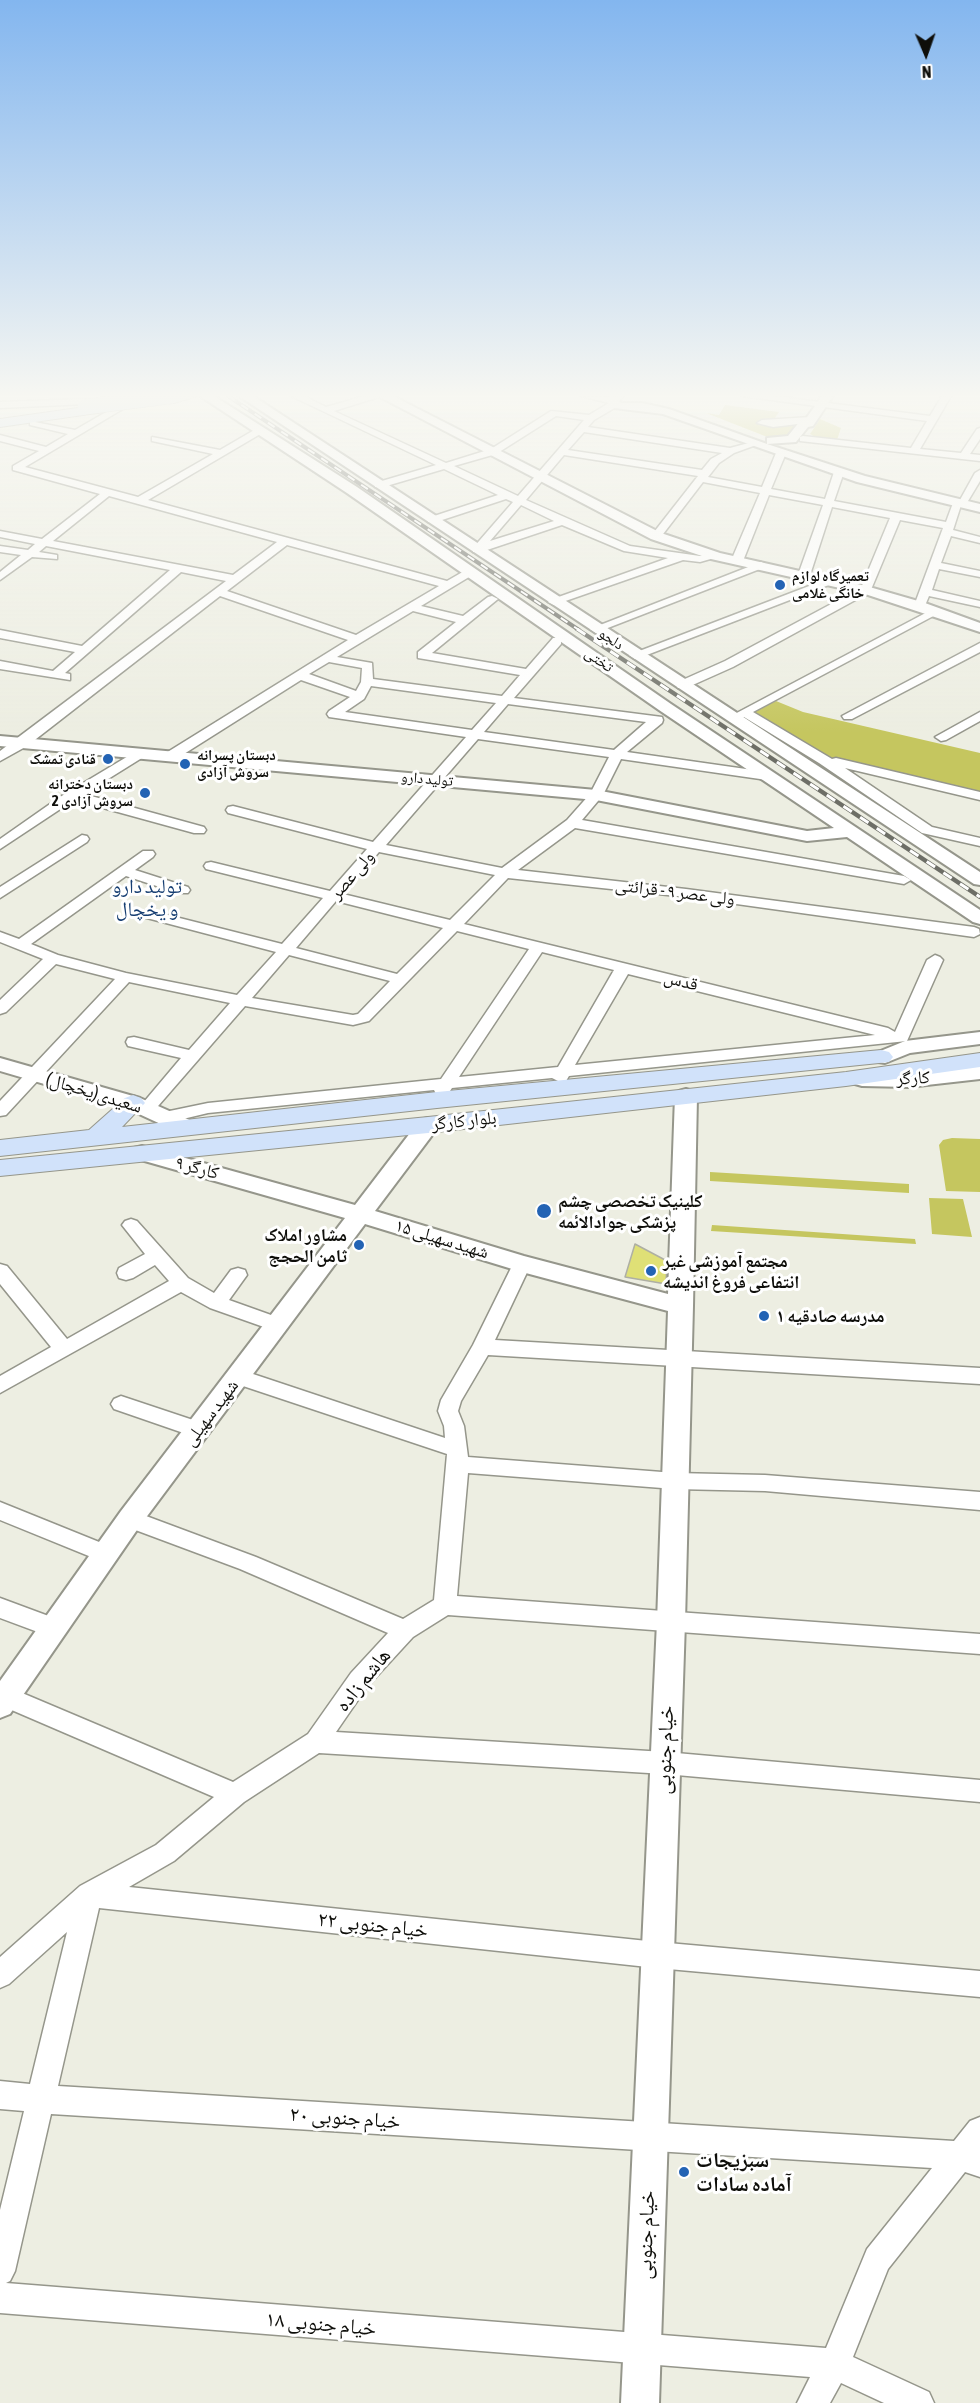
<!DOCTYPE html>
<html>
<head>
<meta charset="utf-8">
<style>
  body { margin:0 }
  #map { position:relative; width:980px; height:2403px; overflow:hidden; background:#edeee2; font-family:"Asap Condensed",sans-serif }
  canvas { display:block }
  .north { position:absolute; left:896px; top:24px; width:60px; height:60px; -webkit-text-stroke:4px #fff; paint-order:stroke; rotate:178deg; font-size:16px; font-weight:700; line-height:24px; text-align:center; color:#0e0e0a }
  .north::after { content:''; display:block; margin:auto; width:21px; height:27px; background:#0e0e0a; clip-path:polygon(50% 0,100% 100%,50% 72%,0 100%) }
</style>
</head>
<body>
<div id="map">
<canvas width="980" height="2403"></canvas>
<div class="north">N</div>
</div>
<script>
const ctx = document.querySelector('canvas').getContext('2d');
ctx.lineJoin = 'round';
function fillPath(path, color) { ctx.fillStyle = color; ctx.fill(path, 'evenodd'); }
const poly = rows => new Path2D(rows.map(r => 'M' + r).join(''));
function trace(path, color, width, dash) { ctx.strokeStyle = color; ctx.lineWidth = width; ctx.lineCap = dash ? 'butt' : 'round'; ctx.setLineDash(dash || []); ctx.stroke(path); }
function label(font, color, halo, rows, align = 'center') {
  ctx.font = font + ' "Asap Condensed","Noto Naskh Arabic",sans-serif'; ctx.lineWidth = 6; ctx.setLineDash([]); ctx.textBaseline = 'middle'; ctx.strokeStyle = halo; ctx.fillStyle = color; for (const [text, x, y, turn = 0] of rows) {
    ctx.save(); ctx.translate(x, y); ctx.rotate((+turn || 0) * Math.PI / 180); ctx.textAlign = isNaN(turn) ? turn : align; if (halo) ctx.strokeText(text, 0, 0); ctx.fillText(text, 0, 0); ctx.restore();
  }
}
const green = poly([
  [725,405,779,412,773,421,803,421,789,437,775,440,706,413,719,415],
  [820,419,841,428,837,440,817,438,810,434],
  [776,701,803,712,980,753,980,793,819,755,751,712],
  [952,1138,980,1139,980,1192,946,1191,939,1145,943,1140],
  [710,1172,909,1184,909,1193,710,1181],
  [929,1198,963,1199,972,1237,932,1234],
  [712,1225,915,1239,916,1244,711,1231]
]);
const building = poly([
  [635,1244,667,1261,666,1284,625,1277,635,1244]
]);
const minor = poly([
  [291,396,304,396,326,407,365,396,382,396,334,411,446,463,491,449,551,411,589,415,609,403,581,396,612,398,618,402,618,406,594,420,588,427,730,448,756,441,756,445,734,453,719,463,708,477,762,487,776,453,781,450,786,453,771,489,825,499,834,472,839,469,844,472,834,501,946,522,953,503,960,500,975,473,980,470,980,481,968,501,962,502,953,530,980,537,980,543,951,536,941,563,980,571,980,577,939,569,932,590,980,601,980,607,929,596,924,608,916,608,914,606,943,528,900,520,870,592,733,667,686,688,678,688,676,685,678,682,725,661,861,588,890,518,832,507,810,575,804,578,798,575,823,505,769,495,743,561,737,564,731,561,760,493,703,482,660,538,656,539,651,536,698,476,564,455,526,500,630,546,700,556,716,553,721,556,700,562,683,560,554,605,548,602,550,600,668,558,624,551,562,525,481,552,473,552,473,548,513,502,506,499,436,522,428,522,428,518,498,495,444,469,383,487,375,487,375,483,436,465,291,396],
  [556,416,584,420,518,496,454,466,496,454,556,416],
  [584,432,722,453,711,459,702,470,568,450,584,432],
  [521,505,554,521,490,541,521,505],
  [742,396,773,396,930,416,942,396,951,396,920,449,961,453,977,429,980,428,980,439,970,454,980,455,980,461,800,441,800,437,803,436,911,448,927,421,742,396],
  [84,399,89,402,87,404,0,408,0,402,84,399],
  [120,404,128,406,25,467,138,497,213,454,152,441,152,437,220,450,256,429,262,429,262,433,148,500,447,581,466,570,474,570,474,574,421,606,463,616,488,597,492,596,498,599,432,653,526,669,553,638,561,638,561,644,514,698,662,717,663,720,662,723,627,752,767,772,774,776,767,780,621,759,603,795,582,820,904,876,911,880,904,884,575,828,518,870,686,889,974,927,979,929,980,934,974,937,686,897,508,878,464,924,888,1028,895,1032,927,960,935,955,940,957,943,960,907,1041,569,1076,566,1081,560,1082,552,1078,452,1088,448,1094,442,1095,436,1094,434,1090,208,1113,166,1123,160,1121,157,1117,160,1113,208,1103,441,1079,529,949,457,931,369,1021,353,1025,245,1006,152,1113,146,1114,140,1113,138,1109,181,1058,128,1046,126,1042,128,1038,134,1037,189,1050,230,1003,129,982,6,1115,0,1116,0,1101,115,979,56,964,6,1012,0,1014,0,1000,43,959,0,942,0,932,19,939,143,851,153,851,155,854,153,857,135,870,188,887,190,890,188,893,178,893,126,876,31,944,58,955,126,973,237,995,276,952,143,917,141,914,143,911,148,910,282,944,323,898,206,869,204,866,206,863,211,862,330,891,367,849,228,813,226,810,228,807,233,806,373,842,466,737,329,717,327,714,329,711,350,697,301,680,176,759,166,759,164,756,166,753,348,640,220,596,27,746,0,761,0,751,226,581,181,572,65,673,70,674,70,680,0,669,0,661,53,671,75,652,0,638,0,630,82,646,170,570,46,546,39,552,57,555,57,559,32,557,0,580,0,572,21,555,0,552,0,546,28,550,35,544,0,537,0,531,42,539,100,494,13,470,13,466,39,451,0,441,0,435,46,447,68,434,30,425,30,421,75,430,120,404],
  [109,496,277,542,233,575,53,541,109,496],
  [287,545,439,586,356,635,227,591,287,545],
  [413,611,456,622,418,652,418,658,520,675,502,696,373,679,372,663,337,657,413,611],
  [329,662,362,668,361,682,356,691,309,674,329,662],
  [371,686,496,703,472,730,345,712,364,699,371,686],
  [508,704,646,722,614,750,484,732,508,704],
  [478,739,609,757,590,794,567,820,502,868,386,845,478,739],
  [379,852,495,875,450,920,343,894,379,852],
  [336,901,443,928,397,974,296,948,336,901],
  [542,952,614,970,558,1067,459,1077,542,952],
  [289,955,390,981,358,1014,353,1015,252,998,289,955],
  [628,974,875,1035,575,1065,628,974],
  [811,417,814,418,814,422,773,427,757,423,762,420,811,417],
  [761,562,767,565,765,567,600,631,596,633,590,629,761,562],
  [830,578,834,579,834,583,639,658,635,659,629,655,830,578],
  [935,608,939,609,939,613,753,712,832,759,836,758,980,792,980,800,845,768,932,827,980,838,980,846,922,833,819,763,744,717,737,720,731,716,935,608],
  [980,643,980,652,852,719,844,719,842,716,980,643],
  [980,712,980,721,946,740,941,741,935,737,980,712],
  [140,749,147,753,145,756,84,794,204,827,206,830,204,833,194,833,74,800,0,849,0,839,60,797,140,749],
  [82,835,87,836,89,839,87,842,0,898,0,887,82,835],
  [131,1219,137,1221,188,1278,214,1293,231,1270,238,1268,245,1270,247,1275,229,1300,285,1320,288,1325,285,1330,278,1332,210,1308,181,1292,0,1393,0,1376,51,1347,0,1284,0,1264,7,1266,67,1339,169,1281,155,1265,133,1278,126,1280,119,1278,117,1273,119,1268,145,1254,122,1225,125,1221,131,1219],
  [522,1257,529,1259,531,1264,495,1340,980,1368,980,1384,488,1355,461,1401,458,1411,464,1426,468,1457,675,1473,765,1475,980,1492,980,1510,765,1491,675,1489,468,1473,457,1596,980,1634,980,1654,448,1615,413,1637,367,1687,336,1732,665,1752,980,1780,980,1802,665,1774,319,1753,244,1802,174,1861,129,1887,657,1942,980,1971,980,1997,657,1968,99,1908,58,2086,954,2141,970,2121,980,2117,980,2177,965,2172,888,2269,853,2357,929,2392,934,2403,884,2403,841,2383,830,2403,797,2403,810,2377,0,2313,0,2210,24,2111,0,2109,0,2081,30,2084,67,1932,9,1984,0,1988,0,1957,80,1886,156,1845,214,1797,0,1705,0,1689,7,1687,15,1690,233,1782,308,1734,351,1673,388,1633,240,1569,122,1525,119,1519,122,1513,130,1510,138,1513,256,1557,403,1619,434,1600,447,1454,231,1382,228,1377,231,1372,238,1369,445,1438,444,1426,438,1411,441,1400,473,1345,513,1264,515,1259,522,1257],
  [51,2114,932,2168,867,2249,826,2348,6,2283,10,2281,15,2271,51,2114],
  [121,1396,205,1424,208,1430,205,1436,198,1438,114,1409,111,1404,114,1399,121,1396],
  [0,1502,114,1548,117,1554,114,1560,106,1563,0,1520,0,1502],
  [0,1598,62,1621,65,1628,62,1635,54,1638,0,1618,0,1598]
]);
const tertiary = poly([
  [200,396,214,396,357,487,671,704,980,910,980,924,973,922,847,837,807,841,596,800,0,746,0,736,596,790,807,831,834,828,659,710,347,493,200,396],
  [239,396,253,396,980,872,980,885,974,884,239,396],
  [378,396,393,396,661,533,720,553,866,586,925,603,980,623,980,632,862,593,711,559,651,539,378,396],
  [610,396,623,396,619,401,621,403,642,403,669,409,767,444,767,438,788,436,800,421,805,420,822,396,833,396,813,426,808,427,796,442,767,444,865,476,980,504,980,512,857,482,663,414,614,408,606,401,610,396],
  [980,1032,980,1044,910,1053,885,1063,878,1062,875,1057,878,1052,905,1041,980,1032],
  [0,1058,140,1098,194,1122,197,1127,194,1132,186,1134,178,1132,126,1108,0,1071,0,1058],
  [980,1065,980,1079,909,1087,862,1086,855,1084,852,1079,855,1074,862,1072,909,1073,980,1065],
  [686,1089,693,1091,697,1096,693,1306,685,1622,659,2403,621,2403,657,1622,668,1311,522,1272,365,1224,139,1527,10,1714,0,1718,0,1681,121,1511,345,1218,134,1158,131,1153,134,1148,142,1146,355,1205,420,1120,428,1118,436,1120,439,1125,436,1130,375,1211,524,1256,668,1294,675,1096,679,1091,686,1089]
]);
const secondary = poly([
  [157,396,198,396,174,403,157,396],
  [113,403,118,404,120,407,118,410,0,427,0,419,113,403],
  [881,1050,889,1052,893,1057,889,1062,437,1108,0,1156,0,1140,89,1130,125,1098,133,1095,141,1098,145,1103,122,1127,437,1092,881,1050],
  [980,1053,980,1067,846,1086,428,1133,0,1176,0,1160,428,1117,846,1072,980,1053]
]);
const railFar1 = poly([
  [228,396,579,630]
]);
const rail = poly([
  [577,629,980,897]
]);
const secondaryBridge = poly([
  [85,407,171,396]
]);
const markers = [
  [780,585,6,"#2363b4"],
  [108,759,6,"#2363b4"],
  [185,764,6,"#2363b4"],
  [145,793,6,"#2363b4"],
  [544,1211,8,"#2363b4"],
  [359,1245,6,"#2363b4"],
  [651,1271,6,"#2363b4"],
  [764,1316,6,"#2363b4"],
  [684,2172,6,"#2363b4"]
];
const farPoinames = [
  ["تعمیرگاه لوازم",792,576],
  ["خانگی غلامی",792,593],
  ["دبستان پسرانه",197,755],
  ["سروش آزادی",197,772],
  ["قنادی تمشک",96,759,"right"],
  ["دبستان دخترانه",133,784,"right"],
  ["سروش آزادی 2",133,801,"right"]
];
const farStreetnames = [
  ["دلجو",611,639,34],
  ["تختی",599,660,35],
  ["تولید دارو",427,779,5]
];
const streetNames = [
  ["ولی عصر",352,875,-49],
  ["ولی عصر ۹ - قرائتی",675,892,7],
  ["قدس",681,981,14],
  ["کارگر",913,1078,-3],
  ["سعیدی(یخچال)",94,1093,17],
  ["بلوار کارگر",464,1121,-6],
  ["کارگر ۹",197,1168,15],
  ["شهید سهیلی ۱۵",442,1239,17],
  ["شهید سهیلی",211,1413,-53]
];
const poiNames = [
  ["کلینیک تخصصی چشم",558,1201],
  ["پزشکی جوادالائمه",558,1222],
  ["مشاور املاک",347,1235,"right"],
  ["ثامن الحجج",347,1256,"right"],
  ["مجتمع آموزشی غیر",663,1261],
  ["انتفاعی فروغ اندیشه",663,1282],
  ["مدرسه صادقیه ۱",776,1316]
];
const neighbourhoodNames = [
  ["تولید دارو",147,887],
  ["و یخچال",147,910]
];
const nearStreetnames = [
  ["هاشم زاده",363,1680,-51],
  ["خیام جنوبی",665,1750,-88],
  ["خیام جنوبی ۲۲",373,1925,6],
  ["خیام جنوبی ۲۰",345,2118,4],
  ["خیام جنوبی",646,2235,-88],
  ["خیام جنوبی ۱۸",321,2324,5]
];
const nearPoinames = [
  ["سبزیجات",696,2160],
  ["آماده سادات",696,2184]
];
fillPath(green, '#c5c65f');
fillPath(building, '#dfe076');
trace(building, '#aeafa4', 1.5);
trace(minor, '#95968b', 3);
trace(tertiary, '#95968b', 4);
trace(secondary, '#95968b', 2);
fillPath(minor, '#fff');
fillPath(tertiary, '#fff');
fillPath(secondary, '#d1e2fa');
trace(railFar1, '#6d6e66', 4);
trace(rail, '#6d6e66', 4.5);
trace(railFar1, '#fff', 2, [8]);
trace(rail, '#fff', 3, [10]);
trace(secondaryBridge, '#95968b', 16, []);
trace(secondaryBridge, '#d1e2fa', 15);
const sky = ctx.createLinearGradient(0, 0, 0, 733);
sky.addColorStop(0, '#83b6ef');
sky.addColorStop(0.54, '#f7f7f2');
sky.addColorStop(1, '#f7f7f200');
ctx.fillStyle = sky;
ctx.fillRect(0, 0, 980, 733);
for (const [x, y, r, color] of markers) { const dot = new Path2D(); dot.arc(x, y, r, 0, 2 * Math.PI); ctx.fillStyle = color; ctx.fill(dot); trace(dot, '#fff', 2); }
label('bold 15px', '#0e0e0a', '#fff', farPoinames, 'left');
label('15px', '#0e0e0a', '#fff', farStreetnames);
label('18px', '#0e0e0a', '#fff', streetNames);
label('bold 18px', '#0e0e0a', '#fff', poiNames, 'left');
label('20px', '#163e72', '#fff', neighbourhoodNames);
label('21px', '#0e0e0a', '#fff', nearStreetnames);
label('bold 21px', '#0e0e0a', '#fff', nearPoinames, 'left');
</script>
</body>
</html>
